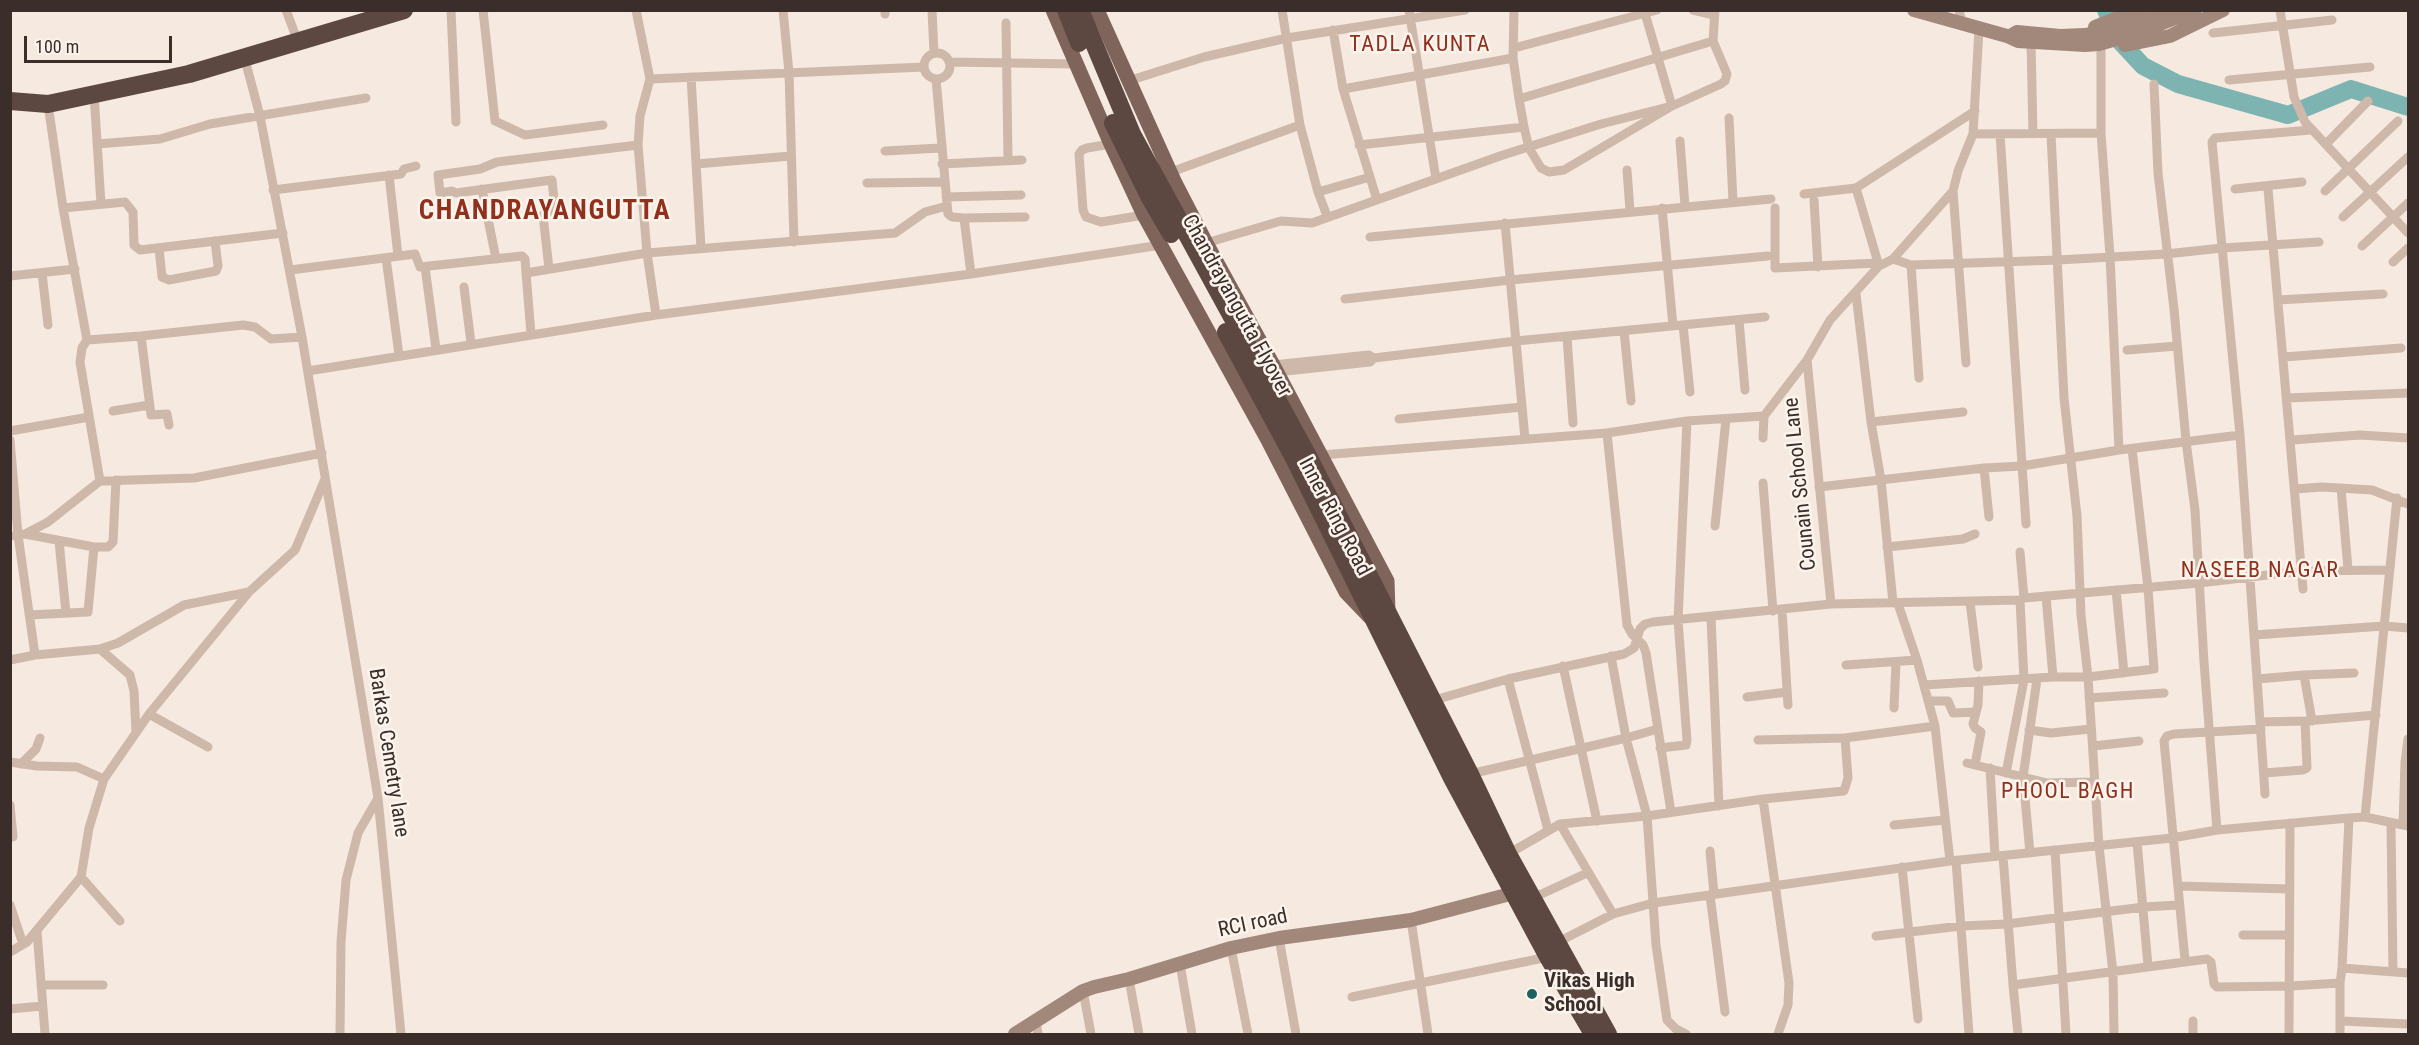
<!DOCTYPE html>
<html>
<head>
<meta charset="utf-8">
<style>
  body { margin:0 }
  #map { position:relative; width:2419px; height:1045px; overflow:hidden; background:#f5e9e0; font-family:"Roboto Condensed",sans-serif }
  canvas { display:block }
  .frame { position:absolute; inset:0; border:12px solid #3b2e2a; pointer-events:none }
  .scale { position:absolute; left:24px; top:36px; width:148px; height:27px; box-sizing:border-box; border:3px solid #3b2e2a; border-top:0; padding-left:8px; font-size:18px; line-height:21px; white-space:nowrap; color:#3b2e2a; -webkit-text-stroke:4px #fbf4ed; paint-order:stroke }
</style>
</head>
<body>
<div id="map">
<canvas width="2419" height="1045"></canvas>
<div class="frame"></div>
<div class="scale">100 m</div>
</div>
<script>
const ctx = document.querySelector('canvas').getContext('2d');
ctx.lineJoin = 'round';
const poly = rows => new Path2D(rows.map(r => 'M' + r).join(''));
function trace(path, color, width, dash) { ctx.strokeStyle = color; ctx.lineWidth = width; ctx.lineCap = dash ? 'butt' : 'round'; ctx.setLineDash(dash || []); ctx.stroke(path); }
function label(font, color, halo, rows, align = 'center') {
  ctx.font = font + ' "Roboto Condensed",sans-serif'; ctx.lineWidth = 5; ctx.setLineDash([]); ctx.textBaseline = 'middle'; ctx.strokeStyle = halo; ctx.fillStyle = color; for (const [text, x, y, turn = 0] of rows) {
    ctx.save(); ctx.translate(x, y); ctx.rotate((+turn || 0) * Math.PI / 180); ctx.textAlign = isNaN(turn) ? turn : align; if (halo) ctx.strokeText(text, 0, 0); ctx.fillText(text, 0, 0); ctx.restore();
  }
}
const river = poly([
  [2106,10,2117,38,2143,66,2178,84,2288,115,2351,89,2408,107]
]);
const street = poly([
  [286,10,298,42],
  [451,10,456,122],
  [483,10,495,121,525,135,603,125],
  [636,10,650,79,640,116,638,145,647,253,656,315],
  [783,10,789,73,794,242],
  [885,10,885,14],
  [932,10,934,53],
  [1282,10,1300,125,1318,192,1327,216],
  [1409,10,1436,179],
  [1514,10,1513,58,1519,99,1524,127,1529,148,1541,168,1549,172,1564,170,1672,106,1721,84,1725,81,1727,74,1713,41,1519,99],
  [1693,10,1714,15],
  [1959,10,1962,23],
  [2280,10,2294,97,2305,122,2408,233],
  [1006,23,1008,160],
  [1333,30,1343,89,1377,200],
  [2213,33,2332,20],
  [1713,41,1715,10],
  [2031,43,2033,134],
  [1514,48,1657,10],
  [2101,50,2101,133,2110,256,2119,450],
  '924 66a13 13 0 1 1 26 0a13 13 0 1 1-26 0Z',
  [244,56,260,116,302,337,378,798,401,1034],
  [949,62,1076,64],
  [691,77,701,248],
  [650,79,924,67],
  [936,79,948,214,952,217,964,218,971,274],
  [2229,80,2370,67],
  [1128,81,1204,57,1287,38,1465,10],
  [1343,89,1513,58],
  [94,94,101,204],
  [48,104,63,208,87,340,82,348,80,362,100,481],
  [1729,118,1733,202],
  [1973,134,2101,133],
  [2000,134,2026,524],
  [2051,134,2064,398,2077,516,2081,615,2088,677,2099,846,2113,973,2114,1034],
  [1680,141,1685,206],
  [97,144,160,139,210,124,366,98],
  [1111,144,1087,148,1082,150,1079,154,1083,210,1086,217,1101,222,1144,215],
  [2326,144,2368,101],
  [1359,145,1524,127],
  [885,151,941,148],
  [696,164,791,156],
  [942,164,1022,160],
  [1627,170,1630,211],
  [1171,172,1300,125],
  [389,175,398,256],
  [867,183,944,182],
  [2270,185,2268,189,2303,589],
  [1856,188,1879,266],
  [482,189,496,259],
  [2235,189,2302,182],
  [273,190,401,174,404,169,416,166],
  [1953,191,1966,363],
  [2325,191,2398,121],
  [1318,192,1370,177],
  [1804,194,1856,188,1975,111],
  [946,197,1021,195],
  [1814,200,1818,267],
  [63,208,125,202,133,212,134,245,140,250,283,233],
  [1662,208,1673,326],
  [1775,208,1775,268,1877,263],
  [2343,217,2408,157],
  [964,218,1025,217],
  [1505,223,1525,439],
  [1370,237,1771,199],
  [1206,243,1281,221,1312,223,1503,155,1601,124,1672,106,1644,10],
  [2362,246,2408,203],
  [159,248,162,277,169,280,216,271,218,266,215,241],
  [386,258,399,355],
  [1893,259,1911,265,2058,260,2166,254,2222,248,2319,242],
  [2393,262,2408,248],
  [1911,265,1919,378],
  [425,267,436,349],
  [549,269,543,215,555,209,552,180,456,193,452,191,440,193,438,175,480,169,497,162,638,145],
  [290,270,415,254,420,267,522,256,525,259,526,273,647,253,895,233,925,212,947,206],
  [42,273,48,325],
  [526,273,531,334],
  [10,276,75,269],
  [464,287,471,343],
  [1856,294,1871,422,1881,480,1893,603],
  [1345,299,1510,280,1768,256],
  [2278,300,2383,294],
  [1739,320,1745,390],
  [1683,325,1690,392],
  [1624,331,1631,401],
  [141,336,243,325,255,327,271,339,302,337],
  [1567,337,1573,423],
  [87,340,141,336,151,415,167,414,169,425],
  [2127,350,2177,346],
  [2284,357,2401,348],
  [1807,360,1831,604],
  [1273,365,1369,355,1374,358,1516,341,1765,317],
  [308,371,656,315,971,274,1161,245],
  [1277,372,1370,362,1374,358],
  [2287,398,2408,393],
  [113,411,149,405],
  [1399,419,1522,407],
  [1871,422,1963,412],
  [10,431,89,417],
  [1607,433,1627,625,1632,634,1643,645,1646,653,1671,812],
  [1763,438,1764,416,1807,360,1830,320,1879,266,1893,259,1953,191,1958,171,1973,134,1979,29],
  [10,440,18,535,35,655],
  [2292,440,2360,435,2408,438],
  [1321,455,1607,433,1687,421,1764,416],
  [1984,468,1989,517],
  [1763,483,1773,611],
  [1819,487,1984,468,2022,466,2119,450,2240,435],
  [2341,488,2348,569],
  [2295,489,2322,487,2372,490,2408,504],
  [1715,526,1726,419],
  [25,534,48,522,100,481,194,478,322,453],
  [10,536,25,534,94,547,88,612,29,615],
  [59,541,66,613],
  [94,547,108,547,113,542,116,480],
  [1887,547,1963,539,1975,534],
  [2020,552,2024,598],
  [2116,590,2124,673],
  [2046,596,2053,677],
  [1970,602,1978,667],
  [1782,610,1788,705],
  [1711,617,1719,806],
  [2254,635,2384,626,2408,628],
  [100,649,130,675,134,691,136,732],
  [1611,656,1626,738,1647,816,1656,945,1667,1020,1676,1029,1686,1034],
  [10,660,35,655,100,649,118,643,184,605,249,592],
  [1846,665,1917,660],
  [1563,666,1597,821],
  [2304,675,2354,673],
  [1508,679,1548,830],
  [2037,679,2023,777,2047,783,2094,782],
  [2257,679,2304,675,2312,721],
  [1924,685,2053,677,2088,677,2154,669,2148,588,2132,449],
  [1747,697,1787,692],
  [2089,698,2164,693],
  [1431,701,1508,679,1624,654,1634,648,1640,629,1645,624,1653,622,1831,604,2020,600,2024,598,2199,583,2302,571,2388,570],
  [1928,701,1948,701,1953,713,1976,712],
  [1894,708,1896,662],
  [149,714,208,747],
  [2260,722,2305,721,2376,715],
  [1935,726,1950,861],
  [2029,730,2051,733,2091,729],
  [1758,740,1845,738],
  [2093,746,2139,741],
  [1660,748,1686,745,1687,740,1678,620,1687,421],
  [10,762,37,766,77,767,104,779],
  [1967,763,2023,777,2030,853],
  [21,764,36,749,40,738],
  [1975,765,1981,732,1975,728,1973,724,1978,705,1979,681],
  [1990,768,1995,856],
  [2006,773,2024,680,2020,600],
  [2264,773,2303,770,2307,768,2305,721],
  [1470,774,1626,738,1658,729],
  [2265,794,2240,435,2212,142,2215,138,2311,130],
  [1763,799,1789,983,1788,1005,1778,1034],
  [10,805,13,837],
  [2365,817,2397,498],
  [1560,824,1613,914],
  [2391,824,2393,972],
  [1894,825,1945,820],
  [2403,825,2405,763,2408,739],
  [2217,830,2349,818],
  [2137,842,2148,966],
  [2055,850,2066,1034],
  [1710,851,1714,894],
  [1508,854,1560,824,1647,816,1763,799,1844,791,1848,778,1845,738,1935,726,1917,660,1898,604],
  [2003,856,2013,985,2207,959,2211,962,2214,984,2217,987,2291,986,2340,983],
  [1956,861,1969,1034],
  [1902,867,1918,1019],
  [81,877,120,921],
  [2178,886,2289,889],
  [1710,895,1725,1012],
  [1533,898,1587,873],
  [10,905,23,944],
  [1411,920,1428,1034],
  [37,931,45,1034],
  [2243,935,2288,935],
  [1876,936,1961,926,2007,924,2144,907,2178,905],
  [1279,938,1296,1034],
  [1558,942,1613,914,1653,903,1950,861,2172,838,2217,830,2204,662,2195,510,2186,441,2174,309,2158,173,2154,84],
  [1231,948,1248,1034],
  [10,952,27,942,81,877,89,828,104,779,149,714,249,592,295,550,325,479],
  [2185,960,2164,741,2167,736,2174,734,2261,729],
  [1180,964,1192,1034],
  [2342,968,2408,973],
  [1129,979,1139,1034],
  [41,985,103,985],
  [2013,985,2018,1034],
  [1083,991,1091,1034],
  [1352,997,1548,957],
  [10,1009,42,1006],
  [1036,1021,1038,1034],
  [2193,1021,2193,1034],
  [2341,1021,2408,1024],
  [340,1034,341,942,346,880,358,833,378,798],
  [2289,1034,2290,823],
  [2340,1034,2340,983,2342,968,2349,818,2365,817,2408,826]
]);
const secondary = poly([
  [1914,10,2007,36,2018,41,2085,45,2099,44,2137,33,2195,10],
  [2095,27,2138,10],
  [2012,35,2017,32,2060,36,2085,35,2131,26,2167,10],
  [2125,45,2170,36,2223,10],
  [1015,1034,1083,991,1094,987,1129,979,1231,948,1279,938,1411,920,1514,893]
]);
const primary = poly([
  [1053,10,1111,144,1144,215,1269,442,1346,592,1369,616],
  [1097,10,1175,183,1206,243,1273,365,1387,581,1388,612]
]);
const highway = poly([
  [1066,10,1079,43],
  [1080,10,1132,134,1308,456,1470,774,1508,854,1608,1034],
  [10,101,48,104,189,74,404,10],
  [1113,123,1150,198,1171,234],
  [1226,332,1294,458,1452,778,1548,957,1593,1034]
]);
const markers = [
  [1532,994,6,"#1c6060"]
];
const streetNames = [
  ["Chandrayangutta Flyover",1236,306,61],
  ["Counain School Lane",1801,484,-96],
  ["Inner Ring Road",1334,517,62],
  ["Barkas Cemetry lane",388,753,81],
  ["RCI road",1253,924,-12]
];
const poiNames = [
  ["Vikas High",1544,982],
  ["School",1544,1006]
];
const neighbourhoodNames = [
  ["TADLA KUNTA",1420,45],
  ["NASEEB NAGAR",2260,571],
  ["PHOOL BAGH",2068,792]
];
const districtNames = [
  ["CHANDRAYANGUTTA",545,212]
];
trace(river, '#7db4b2', 18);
trace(street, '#ceb8aa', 9);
trace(secondary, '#a2877b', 14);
trace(primary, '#7e645a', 15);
trace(highway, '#5d4741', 18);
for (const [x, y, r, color] of markers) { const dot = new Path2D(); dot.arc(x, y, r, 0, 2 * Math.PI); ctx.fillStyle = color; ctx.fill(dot); trace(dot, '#fbf4ed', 2); }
label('21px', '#3b2e2a', '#fbf4ed', streetNames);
label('bold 21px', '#3b2e2a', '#fbf4ed', poiNames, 'left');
ctx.letterSpacing = '1.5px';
label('22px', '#90301d', '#fbf4ed', neighbourhoodNames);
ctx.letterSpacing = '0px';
ctx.letterSpacing = '1.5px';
label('bold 27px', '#90301d', '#fbf4ed', districtNames);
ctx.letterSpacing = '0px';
</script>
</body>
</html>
